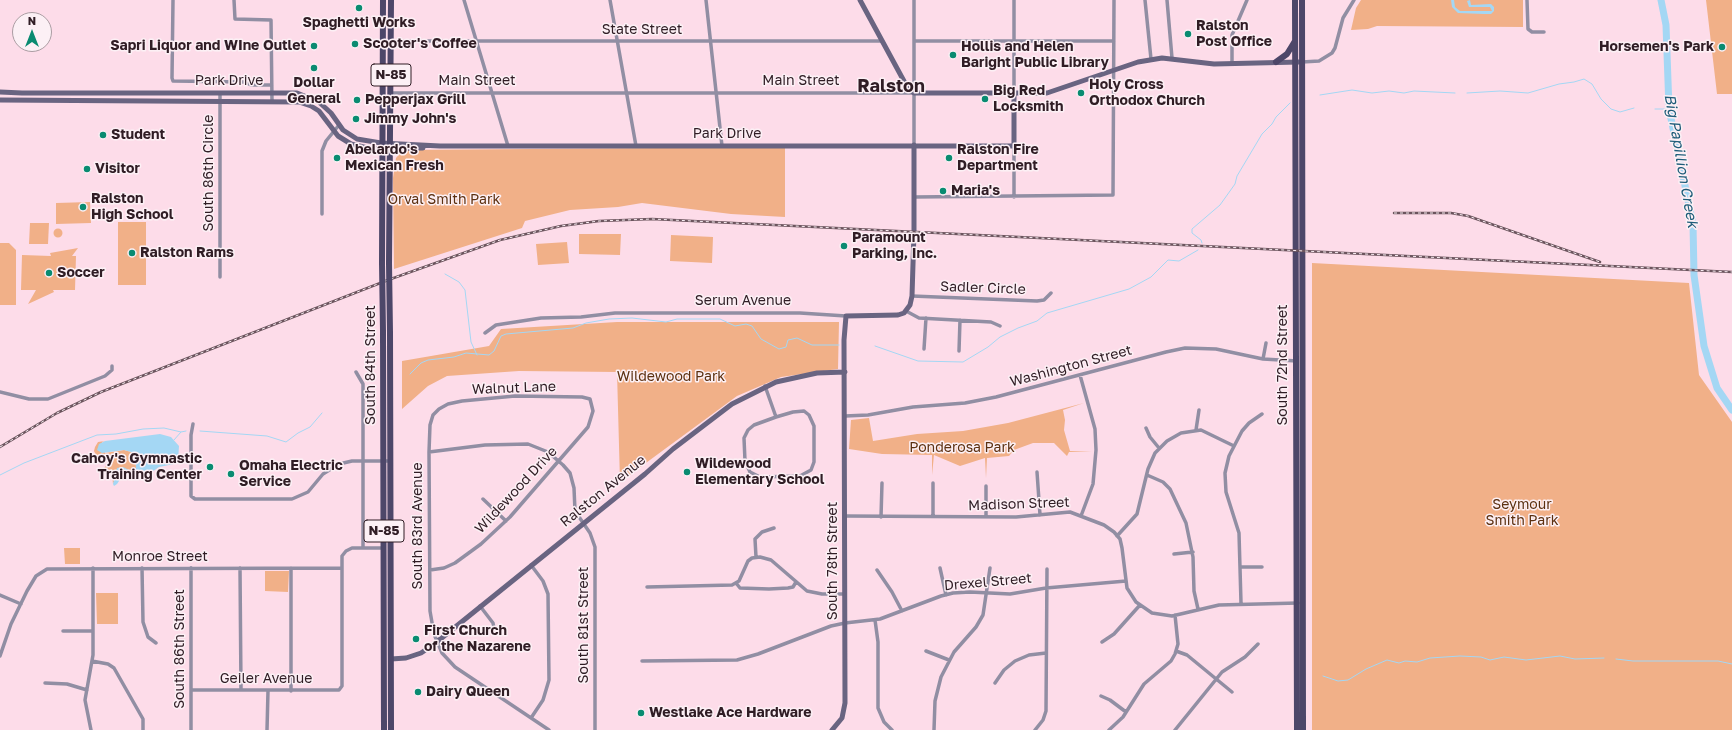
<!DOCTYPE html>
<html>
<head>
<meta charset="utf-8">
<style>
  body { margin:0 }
  #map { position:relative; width:1732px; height:730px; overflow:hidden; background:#fddce9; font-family:"Golos Text",sans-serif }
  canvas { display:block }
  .north { position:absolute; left:12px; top:12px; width:40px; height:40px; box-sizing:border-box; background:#fcf0f5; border:1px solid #aa9ca2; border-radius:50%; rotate:0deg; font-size:11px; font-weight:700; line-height:16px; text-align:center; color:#301d25 }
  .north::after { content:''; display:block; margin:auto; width:14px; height:18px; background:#098b71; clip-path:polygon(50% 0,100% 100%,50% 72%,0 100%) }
</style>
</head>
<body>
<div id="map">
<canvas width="1732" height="730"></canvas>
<div class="north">N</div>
</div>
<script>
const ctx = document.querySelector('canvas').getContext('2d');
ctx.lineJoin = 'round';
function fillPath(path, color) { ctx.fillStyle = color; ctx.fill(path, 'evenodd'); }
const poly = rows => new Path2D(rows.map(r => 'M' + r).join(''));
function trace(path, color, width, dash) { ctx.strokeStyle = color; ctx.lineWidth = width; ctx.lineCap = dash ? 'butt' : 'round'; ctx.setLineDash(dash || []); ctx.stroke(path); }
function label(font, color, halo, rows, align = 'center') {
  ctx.font = font + ' "Golos Text",sans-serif'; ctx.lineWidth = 3; ctx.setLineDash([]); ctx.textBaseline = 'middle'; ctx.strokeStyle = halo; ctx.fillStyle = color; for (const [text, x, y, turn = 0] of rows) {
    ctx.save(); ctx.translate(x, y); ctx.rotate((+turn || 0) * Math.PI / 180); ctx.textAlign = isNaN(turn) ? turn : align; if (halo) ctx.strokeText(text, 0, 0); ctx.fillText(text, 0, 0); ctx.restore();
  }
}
const green = poly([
  [1361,0,1523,0,1523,27,1377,26,1368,29,1351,30,1356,8],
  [1706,0,1732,0,1732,94,1717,94],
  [785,147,785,217,731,214,642,203,618,207,570,210,525,221,522,228,394,269,393,178,396,158,403,150],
  [90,202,91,223,56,224,56,203],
  [118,222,146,222,146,285,118,285],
  [30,223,49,223,48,244,29,244],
  '53.5 233a4.5 4.5 0 1 1 9 0a4.5 4.5 0 1 1-9 0Z',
  [579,234,621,234,620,255,579,254],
  [671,235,713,237,712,263,670,261],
  [567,242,569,263,538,265,536,244],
  [0,243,9,243,16,250,16,305,0,305],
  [78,248,72,256,76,256,75,290,53,290,54,292,28,304,36,290,21,290,22,255,51,256,50,253],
  [1312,263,1689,283,1699,375,1732,422,1732,730,1312,730],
  [617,322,839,322,838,369,781,377,737,396,620,482,617,372,519,371,447,376,428,386,402,409,402,361,489,346,501,329],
  [1084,403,1063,410,1065,420,1064,430,1070,451,1092,452,1069,452,1067,456,1054,443,1033,443,1014,450,1009,456,987,458,986,478,985,458,960,466,934,455,932,475,932,455,882,454,849,449,851,420,869,418,873,441,917,434,963,431,1008,423],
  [105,441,102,442,105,453,124,450,135,453,136,468,131,471,116,470,117,475,113,484,112,474,101,471,107,465,108,460,97,457,94,451,95,447,98,442],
  [64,548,80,548,80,564,65,564],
  [265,571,289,571,288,592,265,591],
  [96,593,118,593,118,624,97,624]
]);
const water = poly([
  [1451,0,1454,0,1455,7,1460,11,1492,11,1490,7,1469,7,1467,1,1470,0,1471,5,1491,4,1494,7,1494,11,1491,14,1484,14,1458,13,1452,7],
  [160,434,171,437,179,446,178,461,174,464,159,467,142,479,139,479,123,475,117,484,114,486,113,484,117,468,123,467,131,471,136,468,135,453,124,450,102,453,97,450,99,444,105,441]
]);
const stream = poly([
  [1467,93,1500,91,1528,93,1559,84,1574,82,1584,79,1592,84,1601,99,1611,109,1620,112,1634,108],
  [1320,95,1352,90,1372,93,1389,91,1404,93,1414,91,1455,93],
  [1655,109,1669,109],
  [1202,243,1201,240,1192,233,1192,229,1220,205,1235,184,1237,176,1262,134,1272,124,1276,117,1290,103],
  [445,274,459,282,465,290,471,342,477,355],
  [875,346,918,361,963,362,988,347,1000,337,1018,328,1037,321,1047,313,1129,289,1151,277,1168,260,1179,261,1198,250],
  [410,374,421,363,428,360,454,357,466,353,489,355,494,351,501,336,506,334,573,328,586,323,609,319,632,318,666,322,677,319,720,319,735,326,746,324,752,326,761,339,779,349,786,347,788,340,797,338,812,345,839,345],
  [200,431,267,436,286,442,298,433,310,427,322,413],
  [174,440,181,432],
  [0,475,24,463,97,435,116,434,143,429,164,428,181,432,186,431],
  [1616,659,1633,661,1718,661,1732,664],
  [1323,676,1338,681,1348,680,1366,669,1387,660,1399,663,1405,661,1417,662,1430,658,1460,656,1481,657,1490,660,1504,657,1526,660,1560,656,1575,659,1604,658]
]);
const river = poly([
  [1661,0,1666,25,1669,109,1693,224,1694,275,1704,346,1717,388,1732,410]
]);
const street = poly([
  [173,0,172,78,173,81,244,82,251,85,272,85],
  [234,0,235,19,271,20,272,101],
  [464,0,508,146],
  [610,0,636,146],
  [706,0,722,146],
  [1145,0,1151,59],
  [1167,0,1172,58],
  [1527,0,1528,29,1532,32,1544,32],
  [401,41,882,41],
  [914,41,1114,41],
  [1302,62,1319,61,1332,53,1335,48,1343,18,1354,0],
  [1232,64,1232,35,1247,0],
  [390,93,914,93],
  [1014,93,1014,0],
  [914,145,914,0],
  [1014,146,1014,197],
  [914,197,1113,195,1114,0],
  [322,214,322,151,326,141,339,125],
  [220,277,220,93],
  [912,296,1037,301,1044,300,1051,293],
  [906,311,919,318,991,322,1000,326],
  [485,333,496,325,541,318,581,317,615,313,800,313,846,316],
  [924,349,926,318],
  [959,351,960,320],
  [1263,359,1266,343],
  [356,372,363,384,363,548],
  [1080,375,1095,429,1096,450,1093,484,1081,516],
  [765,386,776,417],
  [0,392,29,399,48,399,105,376,112,370,112,366],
  [804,411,809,415,814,426,814,462,811,470,800,476,760,477,750,472,745,461,744,438,748,430,754,425,776,417,793,412,804,411],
  [845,416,868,415,913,407,965,403,996,397,1166,352,1185,348,1216,349,1263,359,1297,361],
  [193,424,191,435,191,496,195,499,292,499,308,492,323,474,339,464,352,461,391,461],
  [1146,428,1150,437,1159,448],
  [1196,430,1199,410],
  [429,452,485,445,528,444,548,452,563,465,570,473,574,488,575,511,590,533,595,547,595,730],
  [1037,472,1040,515],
  [1147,475,1163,482,1170,489,1186,523,1193,557,1194,591,1198,609],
  [483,499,506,521],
  [845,516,1016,517,1070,512,1104,525,1114,532,1120,539,1122,548,1127,588,1136,602,1152,613,1172,616,1219,605,1298,603],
  [881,517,882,483],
  [933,517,933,483],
  [986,517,986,486],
  [1117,536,1137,514,1148,469,1155,453,1167,441,1181,433,1201,430,1234,446],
  [1174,554,1193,552],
  [756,557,755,539,762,532,774,528],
  [1241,567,1262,567],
  [142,568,143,622,148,637,156,643],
  [191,568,191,730],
  [240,568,241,690],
  [291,568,291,691],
  [940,568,946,595],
  [430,570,444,568,455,563,481,544,510,517,588,427,593,411,590,399,582,397,515,396,462,401,448,404,439,409,433,415,430,425,429,452,430,611,434,634,442,653,455,667,549,730],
  [877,570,892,592,902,611],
  [736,583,740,588,769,589,788,588,793,587,796,582],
  [647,587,732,585,739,581,748,561,752,558,760,557,771,560,807,591,822,594,845,594],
  [0,595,21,604],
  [1241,603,1239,533,1226,492,1225,473,1229,456,1242,431,1249,423,1262,414],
  [480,606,493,623,495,633],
  [875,620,878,642,878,708,884,722,892,730],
  [63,631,93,631],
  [1102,642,1114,634,1140,605],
  [926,651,949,660],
  [1176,651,1187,655,1232,692],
  [0,656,11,624,27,591,36,576,47,569,341,568],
  [92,661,108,664,114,668,143,719,143,730],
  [642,661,737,660,758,654,831,626,845,623,880,619,941,596,953,593,970,592,1010,594,1046,588,1126,581],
  [45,683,67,684,87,690],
  [995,683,1004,670,1015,661,1029,655,1046,653],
  [191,690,339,690,342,686,342,556,346,551,352,548,384,548],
  [1101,696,1110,700,1126,712],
  [531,718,543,700,549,680,548,594,543,581,531,565],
  [91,730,85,700,93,655,93,568],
  [267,730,268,691],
  [934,730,935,701,941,677,954,652,976,627,983,615,990,568],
  [1035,730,1043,720,1046,711,1047,569],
  [1109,730,1123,717,1144,684,1171,661,1175,654,1178,644,1175,615],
  [1175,730,1222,672,1245,657,1258,644]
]);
const secondary = poly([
  [860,0,905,83,914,93,1047,93,1138,62,1162,58,1214,64,1299,62],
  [0,92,22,93,297,93,319,102,331,113,343,130,357,139,381,143,440,146,1014,146,1014,93],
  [0,100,299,102,311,106,319,111,338,136,351,144,372,149,423,148],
  [391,659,406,658,421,653,433,645,645,474,673,449,732,404,776,382,817,373,845,372],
  [832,730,842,718,845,703,844,340,846,316,898,315,904,313,910,305,912,296,914,232,914,145]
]);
const primary = poly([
  [1295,0,1297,730],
  [1302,0,1303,730],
  [1276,62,1287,54,1295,41],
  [382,263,383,0],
  [389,263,391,0],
  [383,332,384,730],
  [390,333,391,730]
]);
const rail = poly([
  [1394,213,1451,213,1468,216,1600,262],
  [0,447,57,413,101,392,388,280,500,240,561,226,599,221,652,219,1732,272]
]);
const primaryBridge = poly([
  [382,263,383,332],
  [389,263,390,333]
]);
const markers = [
  [359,8,4,"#098b71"],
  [1188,34,4,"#098b71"],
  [355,44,4,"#098b71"],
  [314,46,4,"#098b71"],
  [1722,47,4,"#098b71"],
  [953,55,4,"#098b71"],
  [314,68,4,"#098b71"],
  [1081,93,4,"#098b71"],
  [985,99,4,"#098b71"],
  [357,100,4,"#098b71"],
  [356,119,4,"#098b71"],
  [103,135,4,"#098b71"],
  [337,158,4,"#098b71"],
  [949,158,4,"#098b71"],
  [87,169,4,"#098b71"],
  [943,191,4,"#098b71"],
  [83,207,4,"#098b71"],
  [844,246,4,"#098b71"],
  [132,253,4,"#098b71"],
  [49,273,4,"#098b71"],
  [210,467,4,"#098b71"],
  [687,472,4,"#098b71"],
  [231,474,4,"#098b71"],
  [416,639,4,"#098b71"],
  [418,692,4,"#098b71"],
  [641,713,4,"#098b71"]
];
const shields = [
  [391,75,40],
  [384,531,40]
];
const shieldNames = [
  ["N-85",391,75],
  ["N-85",384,531]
];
const poiNames = [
  ["Spaghetti Works",359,23,"center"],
  ["Ralston",1196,26],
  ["Post Office",1196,42],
  ["Scooter's Coffee",363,44],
  ["Sapri Liquor and WIne Outlet",306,46,"right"],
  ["Hollis and Helen",961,47],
  ["Baright Public Library",961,63],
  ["Horsemen's Park",1714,47,"right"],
  ["Dollar",314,83,"center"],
  ["General",314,99,"center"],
  ["Holy Cross",1089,85],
  ["Orthodox Church",1089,101],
  ["Big Red",993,91],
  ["Locksmith",993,107],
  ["Pepperjax Grill",365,100],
  ["Jimmy John's",364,119],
  ["Student",111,135],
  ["Abelardo's",345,150],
  ["Mexican Fresh",345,166],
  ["Ralston Fire",957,150],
  ["Department",957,166],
  ["Visitor",95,169],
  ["Maria's",951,191],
  ["Ralston",91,199],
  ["High School",91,215],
  ["Paramount",852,238],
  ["Parking, Inc.",852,254],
  ["Ralston Rams",140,253],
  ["Soccer",57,273],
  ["Cahoy's Gymnastic",202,459,"right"],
  ["Training Center",202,475,"right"],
  ["Wildewood",695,464],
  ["Elementary School",695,480],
  ["Omaha Electric",239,466],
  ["Service",239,482],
  ["First Church",424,631],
  ["of the Nazarene",424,647],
  ["Dairy Queen",426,692],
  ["Westlake Ace Hardware",649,713]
];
const streetNames = [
  ["State Street",642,30],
  ["Park Drive",229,81],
  ["Main Street",477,81],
  ["Main Street",801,81],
  ["Park Drive",727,134],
  ["South 86th Circle",209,173,-90],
  ["Sadler Circle",983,288,2],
  ["Serum Avenue",743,301],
  ["South 84th Street",371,365,-90],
  ["South 72nd Street",1283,365,-90],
  ["Washington Street",1071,366,-15],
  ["Walnut Lane",514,388,-2],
  ["Wildewood Drive",516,490,-47],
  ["Ralston Avenue",603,491,-39],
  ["Madison Street",1019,504,-2],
  ["South 83rd Avenue",418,526,-90],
  ["Monroe Street",160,557],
  ["South 78th Street",833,561,-90],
  ["Drexel Street",988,582,-5],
  ["South 81st Street",584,625,-90],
  ["South 86th Street",180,649,-90],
  ["Geiler Avenue",266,679]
];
const parkNames = [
  ["Orval Smith Park",444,200],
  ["Wildewood Park",671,377],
  ["Ponderosa Park",962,448],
  ["Seymour",1522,505],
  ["Smith Park",1522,521]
];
const waterNames = [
  ["Big Papillion Creek",1681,161,80]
];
const districtNames = [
  ["Ralston",891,86]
];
fillPath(green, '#f1b088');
fillPath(water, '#a4d7f4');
trace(stream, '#a4d7f4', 1);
trace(river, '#a4d7f4', 7);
trace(street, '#918ea3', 3.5);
trace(secondary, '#696481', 5);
trace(primary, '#4d4769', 6);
trace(rail, '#6b545d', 2.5);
trace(rail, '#fcf0f5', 1, [3]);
trace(primaryBridge, '#4d4769', 6);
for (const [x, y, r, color] of markers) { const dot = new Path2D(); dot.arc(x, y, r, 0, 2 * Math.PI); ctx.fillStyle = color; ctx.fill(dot); trace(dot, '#fcf0f5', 1.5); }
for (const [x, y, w] of shields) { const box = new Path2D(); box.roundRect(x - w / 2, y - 11, w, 22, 3); ctx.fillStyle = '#fcf0f5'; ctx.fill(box); trace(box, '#301d25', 1); }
label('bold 13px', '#301d25', null, shieldNames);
label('bold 14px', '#301d25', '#fcf0f5', poiNames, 'left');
label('14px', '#301d25', '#fcf0f5', streetNames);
label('14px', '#5c3010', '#fcf0f5', parkNames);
label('italic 15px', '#1e5c79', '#fcf0f5', waterNames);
label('bold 18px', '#301d25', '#fcf0f5', districtNames);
</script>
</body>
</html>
